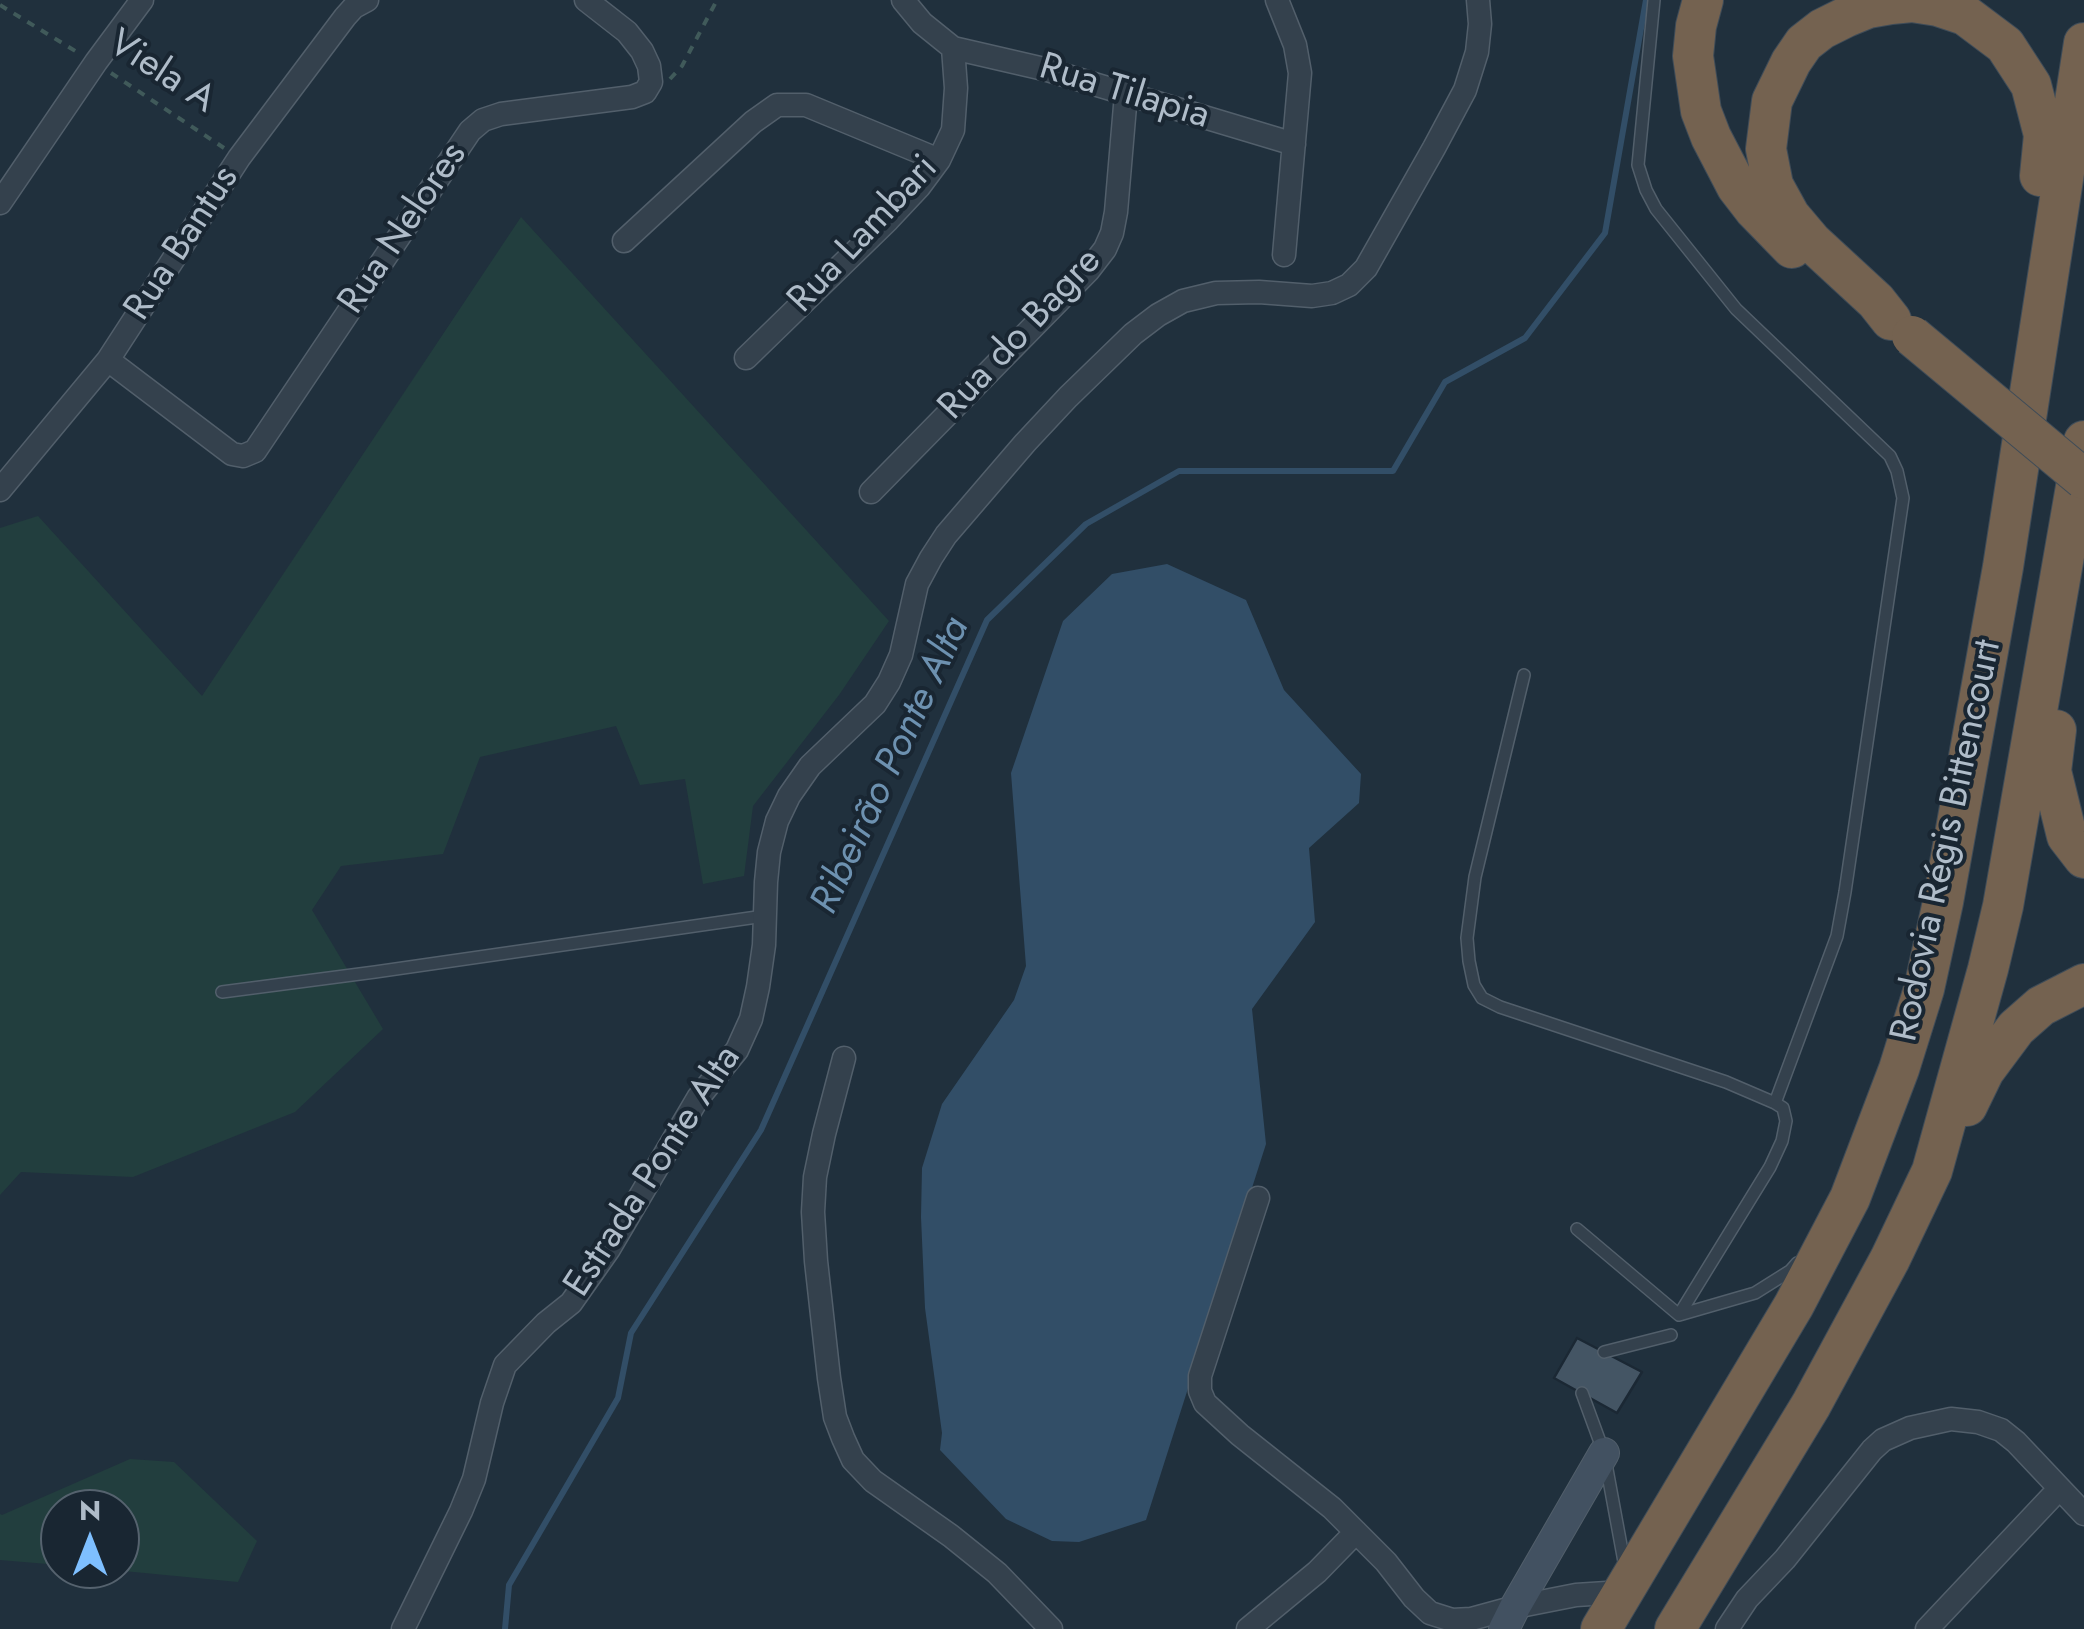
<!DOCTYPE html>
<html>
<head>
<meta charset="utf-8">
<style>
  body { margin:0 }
  #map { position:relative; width:2084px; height:1629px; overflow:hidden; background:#20303d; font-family:Jost,sans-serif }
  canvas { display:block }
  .north { position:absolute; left:40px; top:1489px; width:100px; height:100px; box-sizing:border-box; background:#192632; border:2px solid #55626e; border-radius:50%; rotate:0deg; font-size:28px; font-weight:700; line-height:40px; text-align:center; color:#afbcc9 }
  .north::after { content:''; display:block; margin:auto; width:35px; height:45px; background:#7ebfff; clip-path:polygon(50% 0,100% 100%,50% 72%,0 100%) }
</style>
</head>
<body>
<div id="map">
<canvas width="2084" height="1629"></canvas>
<div class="north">N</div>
</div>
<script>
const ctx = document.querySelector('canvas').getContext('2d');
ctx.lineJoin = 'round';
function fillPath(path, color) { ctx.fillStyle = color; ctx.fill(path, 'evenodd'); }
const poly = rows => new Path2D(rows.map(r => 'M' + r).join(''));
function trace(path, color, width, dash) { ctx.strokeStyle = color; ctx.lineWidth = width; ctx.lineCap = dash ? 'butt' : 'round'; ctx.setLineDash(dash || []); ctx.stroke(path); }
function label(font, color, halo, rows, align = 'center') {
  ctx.font = font + ' Jost,sans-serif'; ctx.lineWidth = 8; ctx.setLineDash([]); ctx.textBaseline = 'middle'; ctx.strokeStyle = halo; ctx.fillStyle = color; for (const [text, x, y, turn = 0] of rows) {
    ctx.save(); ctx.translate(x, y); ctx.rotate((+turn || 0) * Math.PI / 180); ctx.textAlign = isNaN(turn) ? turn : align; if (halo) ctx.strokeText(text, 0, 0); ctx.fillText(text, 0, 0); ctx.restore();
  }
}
const green = poly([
  [521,217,889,621,839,695,753,806,744,876,703,884,685,779,640,785,616,726,480,757,443,854,341,866,312,910,383,1029,295,1112,133,1177,21,1172,0,1195,0,528,38,516,202,696],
  [130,1459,174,1462,257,1541,238,1582,103,1569,120,1569,120,1509,60,1509,60,1565,0,1560,0,1514,2,1515]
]);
const water = poly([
  [1167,564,1246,600,1284,690,1361,774,1359,803,1309,848,1315,922,1252,1009,1266,1144,1146,1520,1079,1542,1052,1541,1006,1519,940,1450,942,1433,925,1308,921,1217,922,1168,942,1104,1014,1000,1026,966,1011,773,1063,621,1112,574]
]);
const stream = poly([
  [505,1629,509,1585,618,1398,631,1333,761,1130,987,620,1086,524,1179,471,1393,471,1445,382,1525,338,1605,233,1646,0]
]);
const building = poly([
  [1577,1338,1642,1372,1617,1413,1554,1378,1577,1338]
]);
const path = poly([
  [0,5,77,52],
  [111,73,224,148],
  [670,79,682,66,717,0]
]);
const lane = poly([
  [1654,0,1638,165,1646,190,1656,209,1736,309,1890,456,1897,471,1903,498,1845,892,1837,936,1775,1103],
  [1524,675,1475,877,1467,938,1469,961,1474,985,1482,998,1500,1007,1726,1082,1775,1103,1783,1108,1786,1121,1782,1141,1770,1167,1679,1315],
  [222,992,375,972,764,916],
  [1577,1229,1679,1315],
  [1679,1315,1755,1293,1790,1271,1797,1263],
  [1604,1352,1671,1335],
  [1582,1393,1604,1453,1625,1567]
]);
const street = poly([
  [1277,0,1295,45,1300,73,1284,255],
  [953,48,1044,69,1294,144],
  [0,203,96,62,142,0],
  [624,241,753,122,777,105,806,105,939,160],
  [746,358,888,220,919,187,939,160,953,130,956,88,953,48,922,23,903,0],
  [108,360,232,454,243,456,255,451,470,131,483,120,501,114,632,97,645,92,651,82,649,66,642,51,627,32,586,0],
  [0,490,108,360,239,158,345,17,354,7,367,0],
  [871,492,1088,271,1105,249,1112,233,1116,212,1126,94],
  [844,1058,824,1134,815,1177,813,1212,816,1261,829,1378,835,1417,843,1438,853,1460,873,1481,951,1536,997,1573,1051,1629],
  [1258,1198,1200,1376,1200,1391,1205,1403,1240,1435,1332,1508,1386,1562,1414,1598,1430,1613,1452,1620,1471,1619,1515,1607,1576,1595,1622,1592],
  [403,1629,461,1511,474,1479,492,1403,505,1365,546,1323,571,1303,609,1249,698,1098,737,1050,751,1019,758,987,764,945,766,882,769,852,777,821,789,796,810,766,875,704,889,682,901,655,917,584,931,558,946,535,1025,443,1068,397,1133,334,1158,315,1183,301,1216,293,1259,292,1312,296,1332,293,1349,285,1366,268,1434,148,1465,90,1477,52,1480,24,1478,0],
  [1248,1629,1317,1572,1356,1532],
  [1727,1629,1747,1599,1785,1559,1872,1450,1883,1440,1910,1428,1951,1419,1978,1422,2001,1430,2016,1442,2084,1514],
  [1927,1629,2059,1489]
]);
const secondary = poly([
  [1504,1629,1515,1607,1604,1453]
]);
const highway = poly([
  [1703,0,1696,26,1693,56,1701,111,1711,137,1737,187,1754,209,1792,248],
  [1891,320,1876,301,1812,242,1790,216,1773,185,1766,149,1772,101,1791,62,1804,43,1822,29,1846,17,1868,8,1891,4,1912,2,1938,6,1965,15,2005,45,2031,85,2044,135,2040,176],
  [2056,730,2051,771,2067,836,2084,858],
  [1967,1106,1984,1071,2016,1028,2041,1006,2084,984],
  [1601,1629,1794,1305,1850,1198,1899,1069,1924,989,1943,902,2003,567,2084,43],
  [1675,1629,1811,1405,1890,1259,1932,1171,1988,969,2003,906,2084,441]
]);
const highwayBridge = poly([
  [1912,336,2084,479]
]);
const streetNames = [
  ["Viela A",161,73,33],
  ["Rua Tilapia",1124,93,17],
  ["Rua Nelores",404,229,-56],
  ["Rua Lambari",864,235,-47],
  ["Rua Bantus",183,244,-57],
  ["Rua do Bagre",1021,335,-47],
  ["Rodovia Régis Bittencourt",1948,841,-78],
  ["Estrada Ponte Alta",654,1172,-57]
];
const waterNames = [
  ["Ribeirão Ponte Alta",892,766,-65]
];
fillPath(green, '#223e3e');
fillPath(water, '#324e67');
trace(stream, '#324e67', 6);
fillPath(building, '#445564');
trace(building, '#1b2834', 2.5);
trace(lane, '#525f6b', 14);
trace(street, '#525f6b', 25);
trace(secondary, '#525f6b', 32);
trace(highway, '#3f4c58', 42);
trace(path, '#405a5a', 4, [8, 8]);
trace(lane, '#34414d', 11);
trace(street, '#34414d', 22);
trace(secondary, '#425161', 30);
trace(highway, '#746250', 40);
trace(highwayBridge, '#3f4c58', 42, []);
trace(highwayBridge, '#746250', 40);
label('38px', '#afbcc9', '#192632', streetNames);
label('italic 40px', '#6d91b0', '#192632', waterNames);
</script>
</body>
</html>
